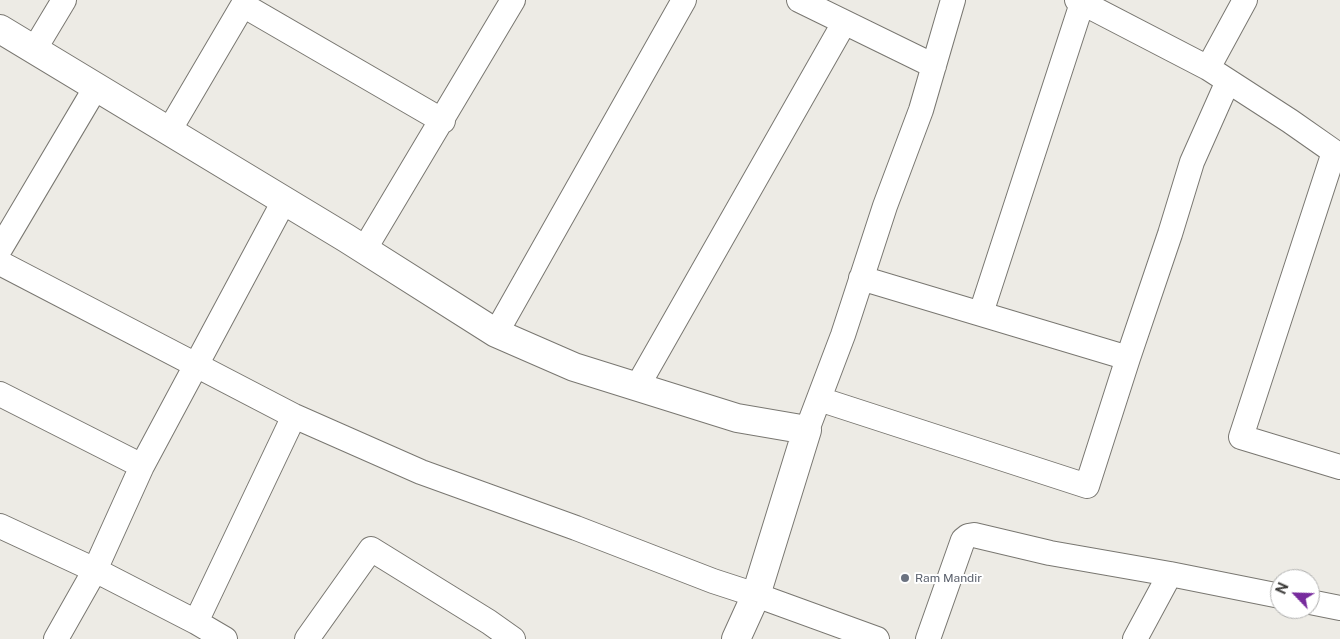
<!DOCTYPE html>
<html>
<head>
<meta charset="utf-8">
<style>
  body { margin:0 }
  #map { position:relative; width:1340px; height:639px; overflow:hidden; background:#edebe5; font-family:"Public Sans",sans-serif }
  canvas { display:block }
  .north { position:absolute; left:1270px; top:569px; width:50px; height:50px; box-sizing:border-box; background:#fff; border:1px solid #b0b0af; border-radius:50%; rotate:294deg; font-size:14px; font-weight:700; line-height:20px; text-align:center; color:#3a3937 }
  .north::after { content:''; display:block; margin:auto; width:18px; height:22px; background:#772b9d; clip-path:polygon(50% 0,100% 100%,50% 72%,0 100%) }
</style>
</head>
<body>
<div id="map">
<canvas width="1340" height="639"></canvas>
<div class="north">N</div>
</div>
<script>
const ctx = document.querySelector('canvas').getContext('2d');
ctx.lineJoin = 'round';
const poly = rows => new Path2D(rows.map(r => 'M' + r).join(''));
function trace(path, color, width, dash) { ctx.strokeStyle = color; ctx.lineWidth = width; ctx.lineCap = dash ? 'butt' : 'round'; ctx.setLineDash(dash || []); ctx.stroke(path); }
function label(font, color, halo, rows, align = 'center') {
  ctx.font = font + ' "Public Sans",sans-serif'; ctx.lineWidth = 4; ctx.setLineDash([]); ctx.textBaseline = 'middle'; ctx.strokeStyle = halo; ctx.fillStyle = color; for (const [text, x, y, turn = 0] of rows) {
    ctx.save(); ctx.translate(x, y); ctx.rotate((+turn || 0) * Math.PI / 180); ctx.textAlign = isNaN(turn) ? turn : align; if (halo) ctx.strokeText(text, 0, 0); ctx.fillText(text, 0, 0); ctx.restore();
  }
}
const street = poly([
  [799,0,934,66],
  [1077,0,1208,68,1290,121,1340,156],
  [243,5,443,121],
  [34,50,64,0],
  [1208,68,1245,0],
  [169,131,246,0],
  [1334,152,1241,437,1340,467],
  [0,249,96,87],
  [364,250,513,0],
  [0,263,294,416,421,472,576,528,713,581,756,595,877,639],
  [861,278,1128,358],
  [981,313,1083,0],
  [496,333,684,0],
  [637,387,844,23],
  [0,394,142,466],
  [819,399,1087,486,1128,358,1170,234,1192,162,1228,81],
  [807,430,843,335,885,206,921,110,953,0],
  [0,526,95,570,196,622,225,639],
  [1310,602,1340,608],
  [196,622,294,416],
  [56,639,95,570,142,466,284,201],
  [307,639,371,549,489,622,513,639],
  [928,639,963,540,968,536,974,535,1050,553,1170,574,1280,596],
  [1135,639,1170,574]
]);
const secondary = poly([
  [0,29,346,238,496,333,574,367,737,418,807,430,756,595,736,639]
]);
const markers = [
  [905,578,5,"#6b7280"]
];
const worshipNames = [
  ["Ram Mandir",915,578]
];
trace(street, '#797771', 26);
trace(secondary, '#797771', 30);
trace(street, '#fff', 24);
trace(secondary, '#fff', 28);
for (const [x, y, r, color] of markers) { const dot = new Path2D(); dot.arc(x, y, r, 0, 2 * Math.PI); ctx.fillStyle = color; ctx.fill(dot); trace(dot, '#fff', 2); }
label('12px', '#5b616d', '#fff', worshipNames, 'left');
</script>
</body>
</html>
